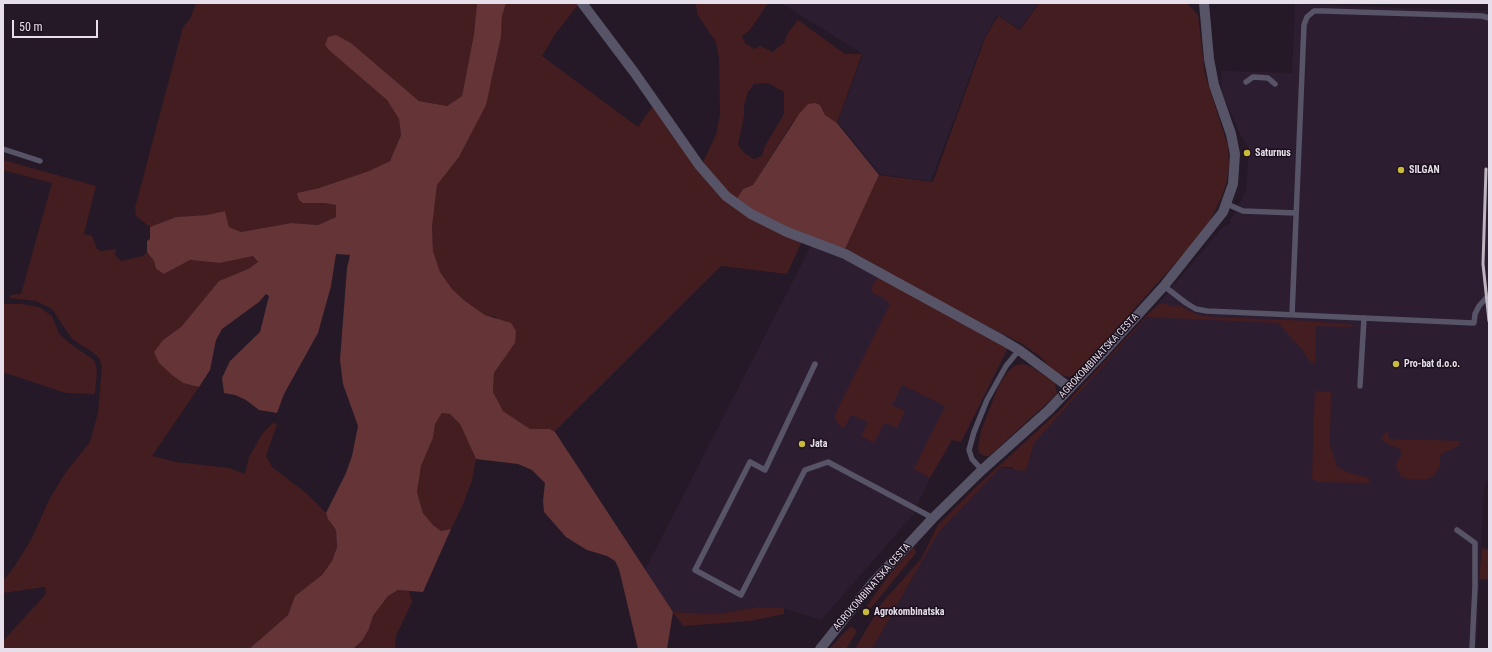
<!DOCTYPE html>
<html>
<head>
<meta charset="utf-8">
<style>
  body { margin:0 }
  #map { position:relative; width:1492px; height:652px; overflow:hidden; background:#251927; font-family:"Roboto Condensed",sans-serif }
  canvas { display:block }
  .frame { position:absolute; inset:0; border:4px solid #e6dee8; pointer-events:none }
  .scale { position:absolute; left:12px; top:20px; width:86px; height:18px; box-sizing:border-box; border:2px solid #e6dee8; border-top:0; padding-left:5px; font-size:12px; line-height:14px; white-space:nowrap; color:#e6dee8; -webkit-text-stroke:3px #1b101e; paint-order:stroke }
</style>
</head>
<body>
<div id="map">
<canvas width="1492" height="652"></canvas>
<div class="frame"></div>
<div class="scale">50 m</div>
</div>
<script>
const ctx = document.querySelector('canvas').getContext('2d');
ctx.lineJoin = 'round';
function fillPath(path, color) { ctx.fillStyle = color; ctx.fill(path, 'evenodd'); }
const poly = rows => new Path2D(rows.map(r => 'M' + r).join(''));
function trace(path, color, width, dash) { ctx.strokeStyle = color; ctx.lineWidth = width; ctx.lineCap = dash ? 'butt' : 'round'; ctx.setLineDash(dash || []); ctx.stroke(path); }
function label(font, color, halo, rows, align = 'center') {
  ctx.font = font + ' "Roboto Condensed",sans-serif'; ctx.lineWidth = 3; ctx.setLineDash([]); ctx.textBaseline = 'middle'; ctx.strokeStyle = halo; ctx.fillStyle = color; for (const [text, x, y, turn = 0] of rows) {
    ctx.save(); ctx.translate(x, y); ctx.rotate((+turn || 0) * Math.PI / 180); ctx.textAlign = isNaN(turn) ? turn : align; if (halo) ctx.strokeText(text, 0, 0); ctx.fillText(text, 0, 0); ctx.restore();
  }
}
const built = poly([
  [781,3,1038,3,1020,29,997,15,984,38,931,181,880,174,838,122,863,54],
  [1295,4,1489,11,1489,479,1484,486,1476,649,872,649,938,533,1001,467,1026,471,1034,443,1147,317,1222,228,1231,223,1230,221,1246,191,1249,154,1247,145,1241,136,1222,93,1221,71,1292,73],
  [811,246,841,256,1007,351,961,442,952,440,930,478,913,515,821,620,784,608,757,607,718,614,673,612,645,570]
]);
const green = poly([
  [196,3,477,3,474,34,462,96,447,106,419,101,351,43,357,74,387,100,399,119,401,135,390,161,369,171,319,188,297,193,303,203,324,203,336,205,336,217,318,225,291,223,241,232,229,227,225,211,207,215,176,217,150,227,136,216,135,208,183,27,190,19],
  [506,3,576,3,578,5,555,34,542,56,638,127,653,106,691,161,714,189,802,241,787,274,721,266,554,432,550,429,530,429,503,411,493,392,494,373,515,343,496,317,485,315,465,301,452,289,440,272,433,251,432,227,437,185,459,157,476,124,491,84,501,37,502,16],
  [696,3,768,3,750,30,742,36,745,43,754,49,761,46,772,52,784,43,788,33,798,20,845,54,862,54,837,123,825,115,820,105,808,104,791,125,753,185,743,189,736,200,715,179,703,162,716,135,720,115,719,58,716,42,697,14],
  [768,83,784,92,784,114,765,146,762,156,754,159,744,153,738,145,744,116,744,105,748,92,754,84],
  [1039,3,1187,3,1198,15,1205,74,1228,146,1229,166,1227,180,1222,196,1209,223,1180,258,1108,338,1075,374,1069,377,1055,373,1041,357,1021,343,931,298,869,261,845,249,879,175,933,182,985,38,998,16,1020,30],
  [3,160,96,186,84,234,92,236,97,249,101,251,116,249,115,255,121,261,143,256,147,252,154,261,156,269,164,274,190,260,220,263,253,256,258,262,248,269,219,281,181,327,163,340,159,363,183,383,199,387,152,456,176,462,229,468,245,474,249,457,262,434,273,423,277,424,266,456,272,467,306,493,326,513,328,519,336,530,337,547,332,561,322,576,295,596,288,615,249,649,3,649,3,641,46,594,45,587,3,593,3,581,14,567,31,540,50,498,66,472,90,442,98,413,102,366,99,358,91,351,72,339,52,309,36,301,10,298,10,295,21,294,52,183,3,170],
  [880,278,1008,347,961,442,952,440,930,478,914,469,945,406,902,385,892,405,905,411,897,428,884,423,874,443,861,436,868,422,851,415,844,428,837,423,835,416,837,410,890,304,884,298,874,294,871,289,876,279],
  [3,304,22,304,39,307,52,316,59,334,73,346,94,360,97,371,95,394,66,393,6,373,3,374],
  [1160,304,1166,304,1175,307,1177,305,1198,315,1213,317,1309,321,1353,325,1352,327,1316,326,1315,363,1310,362,1301,348,1278,323,1147,317,1034,443,1026,471,1014,470,1012,467,1001,467,938,533,872,649,855,649,882,603,921,559,938,525,978,485,1060,410,1149,313],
  [1023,364,1032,367,1055,383,1057,394,989,456,984,456,979,453,978,447,981,431,999,385,1009,370,1016,365],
  [1315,391,1331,392,1330,444,1337,467,1347,472,1369,478,1369,483,1319,482,1312,479],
  [442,413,450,414,460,424,476,459,472,480,462,507,451,529,441,531,433,525,423,513,417,492,421,466,433,438,435,424],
  [1385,432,1387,432,1390,439,1461,441,1458,446,1441,454,1439,468,1434,476,1427,479,1408,479,1401,477,1397,469,1396,464,1401,455,1402,450,1385,443,1382,439],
  [914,547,916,553,871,608,867,606,888,576],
  [1482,548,1489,550,1489,580,1479,579],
  [398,590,409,591,412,602,396,636,395,649,353,649,362,641,369,629,373,616,388,596],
  [757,607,784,608,784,614,750,621,683,626,673,612,718,614],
  [851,626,857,631,846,649,829,649]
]);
const forest = poly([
  [477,3,506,3,502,16,501,37,486,105,459,157,437,185,432,227,433,251,440,272,452,289,465,301,485,315,511,323,516,331,515,343,494,373,493,392,499,403,503,411,530,429,550,429,555,432,673,612,667,649,638,649,619,569,615,561,607,556,587,550,566,537,544,512,543,501,545,483,532,470,518,464,476,459,460,424,450,414,442,413,435,424,433,438,421,466,417,492,423,513,433,525,441,531,451,529,423,592,398,590,388,596,373,616,369,629,362,641,353,649,249,649,288,615,295,596,322,575,332,561,337,547,336,530,328,519,326,513,346,473,352,456,358,426,343,384,340,360,347,268,350,255,336,254,331,286,318,333,284,394,277,413,259,410,246,400,235,395,224,393,222,378,230,361,260,332,269,296,266,294,259,302,222,329,216,340,210,370,199,387,183,383,172,375,159,363,154,352,163,340,181,327,219,281,248,269,258,262,253,256,220,263,190,260,164,274,156,269,154,261,147,252,147,241,150,239,150,227,176,217,207,215,225,211,229,227,241,232,291,223,318,225,336,217,336,205,324,203,303,203,299,200,297,193,319,188,369,171,390,161,401,135,399,119,387,100,329,50,325,45,328,37,336,35,351,43,419,101,447,106,462,96,474,34],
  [815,103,820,105,825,115,837,123,879,175,845,249,778,225,736,200,743,189,753,185,799,114,808,104]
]);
const service = poly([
  [1246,82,1253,77,1268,78,1275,84],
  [3,149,40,161],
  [1227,204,1243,211,1296,213],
  [1164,286,1186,303,1196,309,1207,311,1474,323,1475,314,1479,306,1489,295],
  [1292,315,1304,25,1307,17,1314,11,1324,11,1482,16,1489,18],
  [815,364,765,470,750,462,695,570,741,595,805,470,828,462,933,518],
  [1360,386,1364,318],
  [982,470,972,459,969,450,974,432,987,400,1006,366,1019,350],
  [1457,530,1475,543,1475,587,1472,649]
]);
const minor = poly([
  [582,3,634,72,699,165,726,196,751,214,787,232,845,254,1002,340,1019,350,1070,388]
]);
const tertiary = poly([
  [820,649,871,585,933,518,982,470,1049,410,1105,351,1164,286,1223,212,1233,184,1235,154,1231,134,1214,85,1209,59,1204,3]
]);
const rail = poly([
  [1486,169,1483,264,1489,321]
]);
const markers = [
  [1247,153,4,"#caba39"],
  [1401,170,4,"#caba39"],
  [1396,364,4,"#caba39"],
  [802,444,4,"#caba39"],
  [866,612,4,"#caba39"]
];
const poiNames = [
  ["Saturnus",1255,153],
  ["SILGAN",1409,170],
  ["Pro-bat d.o.o.",1404,364],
  ["Jata",810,444],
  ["Agrokombinatska",874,612]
];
const streetNames = [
  ["AGROKOMBINATSKA CESTA",1099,356,-47],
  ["AGROKOMBINATSKA CESTA",872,587,-49]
];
fillPath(built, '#2d1d31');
fillPath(green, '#441d20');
fillPath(forest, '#643437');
trace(service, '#575467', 5.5);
trace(minor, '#575467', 10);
trace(tertiary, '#575467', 10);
trace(rail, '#beb5c0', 3);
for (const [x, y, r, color] of markers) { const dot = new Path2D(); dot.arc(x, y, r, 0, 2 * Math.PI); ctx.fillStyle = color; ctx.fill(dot); trace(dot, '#1b101e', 1.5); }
label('bold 10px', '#e6dee8', '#1b101e', poiNames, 'left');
label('10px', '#e6dee8', '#1b101e', streetNames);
</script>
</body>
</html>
